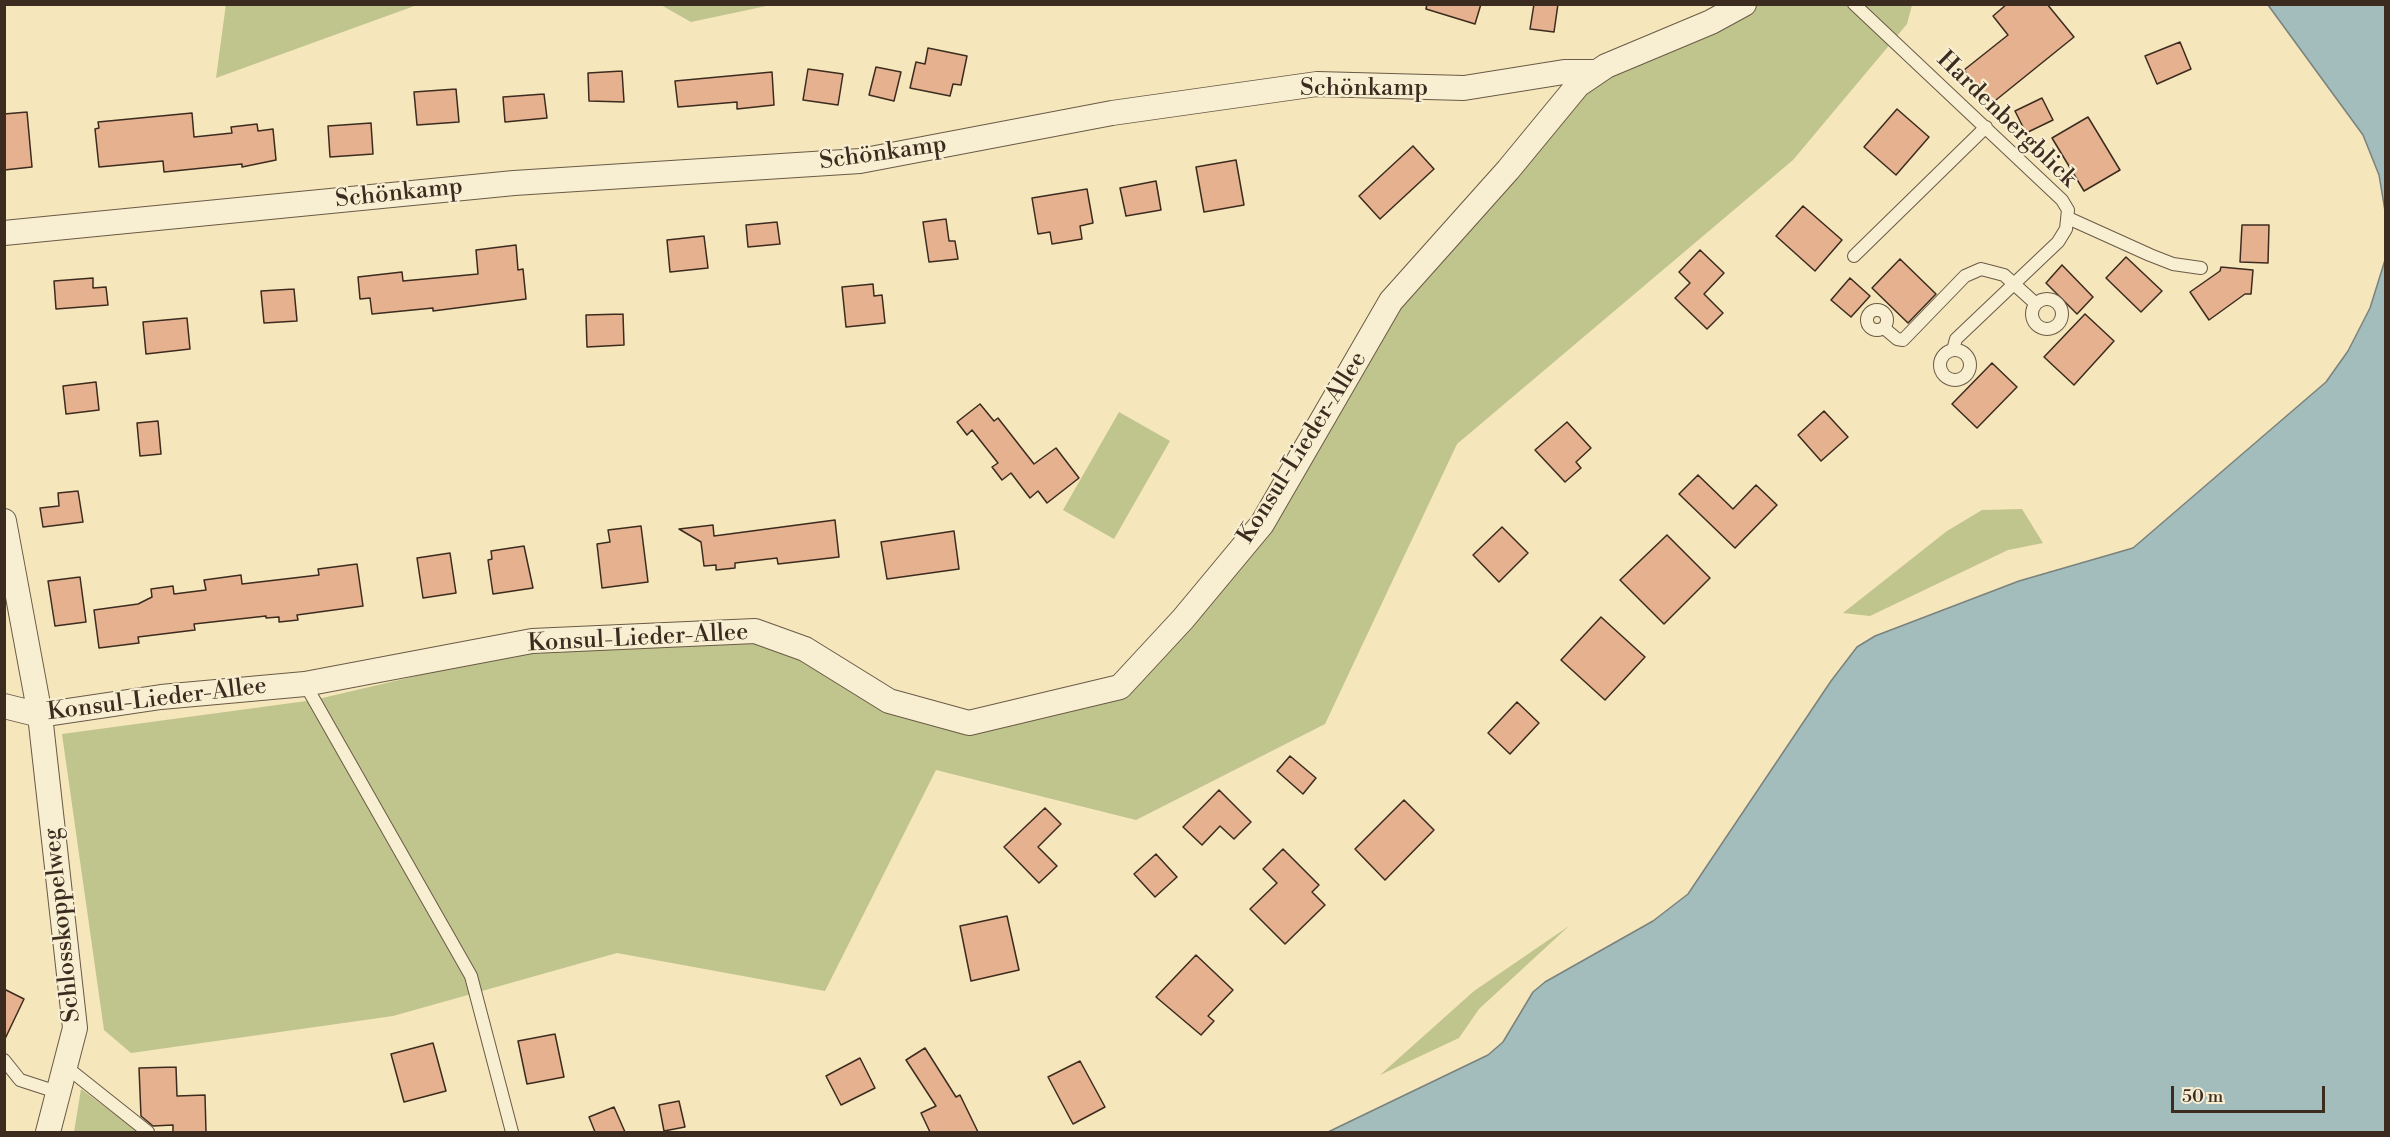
<!DOCTYPE html>
<html>
<head>
<meta charset="utf-8">
<style>
  body { margin:0 }
  #map { position:relative; width:2390px; height:1137px; overflow:hidden; background:#f5e6bb; font-family:"Libre Bodoni",serif }
  canvas { display:block }
  .frame { position:absolute; inset:0; border:6px solid #3c2b1f; pointer-events:none }
  .scale { position:absolute; left:2171px; top:1086px; width:154px; height:27px; box-sizing:border-box; border:3px solid #3c2b1f; border-top:0; padding-left:8px; font-size:18px; line-height:21px; white-space:nowrap; color:#3c2b1f; -webkit-text-stroke:4px #f8efd3; paint-order:stroke }
</style>
</head>
<body>
<div id="map">
<canvas width="2390" height="1137"></canvas>
<div class="frame"></div>
<div class="scale">50 m</div>
</div>
<script>
const ctx = document.querySelector('canvas').getContext('2d');
ctx.lineJoin = 'round';
function fillPath(path, color) { ctx.fillStyle = color; ctx.fill(path, 'evenodd'); }
const poly = rows => new Path2D(rows.map(r => 'M' + r).join(''));
function trace(path, color, width, dash) { ctx.strokeStyle = color; ctx.lineWidth = width; ctx.lineCap = dash ? 'butt' : 'round'; ctx.setLineDash(dash || []); ctx.stroke(path); }
function label(font, color, halo, rows, align = 'center') {
  ctx.font = font + ' "Libre Bodoni",serif'; ctx.lineWidth = 4.5; ctx.setLineDash([]); ctx.textBaseline = 'middle'; ctx.strokeStyle = halo; ctx.fillStyle = color; for (const [text, x, y, turn = 0] of rows) {
    ctx.save(); ctx.translate(x, y); ctx.rotate((+turn || 0) * Math.PI / 180); ctx.textAlign = isNaN(turn) ? turn : align; if (halo) ctx.strokeText(text, 0, 0); ctx.fillText(text, 0, 0); ctx.restore();
  }
}
const green = poly([
  [226,4,417,4,417,5,216,78],
  [661,5,771,5,691,22],
  [1751,5,1912,5,1907,24,1793,160,1457,444,1325,724,1136,820,936,770,825,991,617,953,393,1016,131,1053,104,1030,62,734,314,700,535,648,754,639,970,727,1120,691,1274,528,1398,306,1600,78],
  [1119,412,1170,441,1114,539,1063,510],
  [2022,509,2043,543,2008,550,1870,616,1843,613,1947,531,1982,510],
  [1569,926,1479,1009,1459,1038,1380,1075,1474,991],
  [81,1089,139,1132,74,1132]
]);
const water = poly([
  [2268,5,2385,5,2385,211,2379,175,2363,135,2268,5],
  [2385,260,2385,1132,1328,1132,1488,1055,1503,1042,1533,992,1545,982,1653,921,1688,894,1831,681,1857,647,1875,636,2019,581,2133,548,2326,382,2348,351,2370,308,2385,260]
]);
const building = poly([
  [1427,4,1481,4,1475,24,1426,9,1427,4],
  [1534,4,1558,4,1554,32,1530,29,1534,4],
  [2007,4,2047,4,2074,37,1991,104,1964,70,2008,35,1993,16,2007,4],
  [2180,42,2191,69,2157,84,2145,56,2180,42],
  [928,48,967,56,961,85,953,84,950,96,910,88,916,62,925,64,928,48],
  [876,67,901,72,894,101,869,95,876,67],
  [808,69,843,74,838,105,803,100,808,69],
  [622,71,624,102,589,101,588,73,622,71],
  [772,72,774,105,737,109,737,102,678,107,675,81,772,72],
  [456,89,459,122,417,125,414,92,456,89],
  [544,94,547,118,505,122,503,97,544,94],
  [2042,98,2053,120,2026,133,2015,111,2042,98],
  [1897,109,1929,137,1896,175,1864,147,1897,109],
  [27,112,32,167,4,170,4,114,27,112],
  [192,113,194,137,232,133,231,127,257,124,258,131,273,129,276,160,242,167,242,164,164,172,163,161,99,167,95,129,99,128,98,122,192,113],
  [2088,117,2120,170,2084,191,2052,138,2088,117],
  [371,123,373,154,330,157,328,126,371,123],
  [1413,146,1434,169,1380,219,1359,196,1413,146],
  [1236,160,1244,205,1204,212,1196,167,1236,160],
  [1156,181,1161,210,1126,216,1120,188,1156,181],
  [1087,189,1093,223,1080,226,1082,239,1052,244,1050,232,1038,234,1032,198,1087,189],
  [1803,206,1842,240,1815,271,1776,236,1803,206],
  [946,219,949,241,955,241,958,259,929,262,923,222,946,219],
  [777,222,780,244,748,247,746,225,777,222],
  [2242,225,2269,225,2268,263,2240,262,2242,225],
  [704,236,708,268,670,272,667,240,704,236],
  [516,245,518,270,523,269,526,299,433,311,433,308,372,314,370,298,360,299,358,277,402,272,403,281,478,274,476,250,516,245],
  [1700,250,1724,273,1704,294,1723,313,1707,329,1675,298,1690,283,1679,272,1700,250],
  [2126,257,2162,291,2141,312,2106,278,2126,257],
  [1900,259,1936,294,1908,323,1872,288,1900,259],
  [2062,265,2093,297,2077,314,2046,283,2062,265],
  [2221,267,2253,270,2251,294,2245,294,2209,320,2190,292,2220,271,2221,267],
  [93,278,93,288,106,287,108,305,56,309,54,281,93,278],
  [1850,278,1870,296,1851,317,1831,300,1850,278],
  [873,284,874,296,882,295,885,323,846,327,842,287,873,284],
  [294,289,297,321,264,323,261,291,294,289],
  [623,314,624,345,587,347,586,315,623,314],
  [2085,314,2114,341,2074,385,2044,357,2085,314],
  [187,318,190,349,146,354,143,322,187,318],
  [1992,363,2017,387,1977,428,1952,404,1992,363],
  [96,382,99,410,66,414,63,386,96,382],
  [980,404,994,421,998,418,1034,464,1056,448,1079,478,1047,503,1038,491,1030,498,1011,473,1002,480,992,467,998,463,972,430,967,435,957,422,980,404],
  [1824,411,1848,437,1821,461,1798,435,1824,411],
  [158,421,161,454,140,456,137,423,158,421],
  [1567,422,1591,448,1576,462,1581,468,1565,482,1535,450,1567,422],
  [1698,475,1733,509,1756,485,1777,505,1735,548,1679,494,1698,475],
  [78,491,83,522,43,527,40,508,59,506,58,493,78,491],
  [835,520,839,557,778,564,777,558,735,563,735,568,716,570,716,565,704,566,701,542,679,529,713,525,714,536,835,520],
  [641,526,648,582,602,588,597,544,610,542,608,530,641,526],
  [1502,527,1528,553,1499,582,1473,555,1502,527],
  [954,531,959,569,887,579,881,542,954,531],
  [1667,535,1710,578,1664,624,1620,580,1667,535],
  [524,546,533,588,493,594,488,560,492,559,491,551,524,546],
  [450,553,456,593,423,598,417,558,450,553],
  [357,564,363,606,297,615,298,620,279,622,279,617,266,618,266,616,194,624,195,630,138,637,139,643,99,648,94,610,138,604,152,597,151,589,173,586,174,594,206,590,204,580,241,575,242,584,319,575,318,569,357,564],
  [80,577,86,622,55,626,48,581,80,577],
  [1601,617,1645,657,1605,700,1561,660,1601,617],
  [1517,702,1539,723,1510,754,1488,733,1517,702],
  [1290,756,1316,778,1303,794,1277,771,1290,756],
  [1219,790,1251,822,1234,839,1220,826,1202,845,1183,827,1219,790],
  [1404,800,1434,830,1385,880,1355,849,1404,800],
  [1045,808,1061,824,1038,847,1057,866,1039,883,1004,847,1045,808],
  [1283,849,1319,885,1312,892,1325,905,1285,944,1250,909,1277,883,1263,869,1283,849],
  [1156,854,1177,877,1155,897,1134,874,1156,854],
  [1007,916,1019,970,971,981,960,926,1007,916],
  [1196,955,1233,990,1208,1016,1214,1021,1201,1035,1156,997,1196,955],
  [4,989,24,999,4,1041,4,989],
  [555,1034,564,1077,527,1084,518,1041,555,1034],
  [433,1043,446,1091,404,1102,391,1054,433,1043],
  [925,1048,956,1097,960,1095,978,1132,930,1132,921,1113,936,1106,906,1060,925,1048],
  [860,1058,875,1088,841,1105,826,1076,860,1058],
  [1080,1061,1105,1107,1073,1124,1048,1077,1080,1061],
  [176,1067,177,1096,205,1095,206,1132,173,1132,173,1125,153,1126,141,1116,139,1068,176,1067],
  [679,1101,685,1127,664,1131,659,1105,679,1101],
  [614,1107,625,1132,595,1132,589,1117,614,1107]
]);
const service = poly([
  [1854,4,2062,200,2068,210,2066,229,2058,242,1956,339,1953,350],
  [2068,218,2150,255,2173,264,2201,268],
  [1854,256,1986,127],
  '2032 314a15 15 0 1 1 30 0a15 15 0 1 1-30 0Z',
  '1867 320a10 10 0 1 1 20 0a10 10 0 1 1-20 0Z',
  [1884,328,1897,339,1903,340,1965,276,1981,269,2004,275,2035,303],
  '1940 365a15 15 0 1 1 30 0a15 15 0 1 1-30 0Z',
  [305,684,471,976,512,1132],
  [4,1060,20,1080,60,1093],
  [65,1066,148,1132]
]);
const minor = poly([
  [4,233,514,183,860,161,1112,113,1317,84,1464,88,1564,72,1595,72],
  [4,521,40,715,75,1028,48,1132],
  [4,706,40,715,161,697,305,684,532,641,755,631,805,649,889,701,969,723,1120,687,1183,619,1262,524,1391,301,1508,170,1578,85,1606,66,1711,22,1744,4]
]);
const streetNames = [
  ["Schönkamp",1364,89],
  ["Hardenbergblick",2006,120,44],
  ["Schönkamp",883,154,-8],
  ["Schönkamp",399,194,-6],
  ["Konsul-Lieder-Allee",1303,448,-58],
  ["Konsul-Lieder-Allee",638,639,-3],
  ["Konsul-Lieder-Allee",157,700,-7],
  ["Schlosskoppelweg",63,925,-96]
];
fillPath(green, '#c0c48d');
fillPath(water, '#a3bcbc');
trace(water, '#7a827d', 1.5);
fillPath(building, '#e5b18e');
trace(building, '#3c2b1f', 1.5);
trace(service, '#6a5a46', 14);
trace(minor, '#6a5a46', 26);
trace(service, '#f8efd3', 12);
trace(minor, '#f8efd3', 24);
label('24px', '#3c2b1f', '#f8efd3', streetNames);
</script>
</body>
</html>
